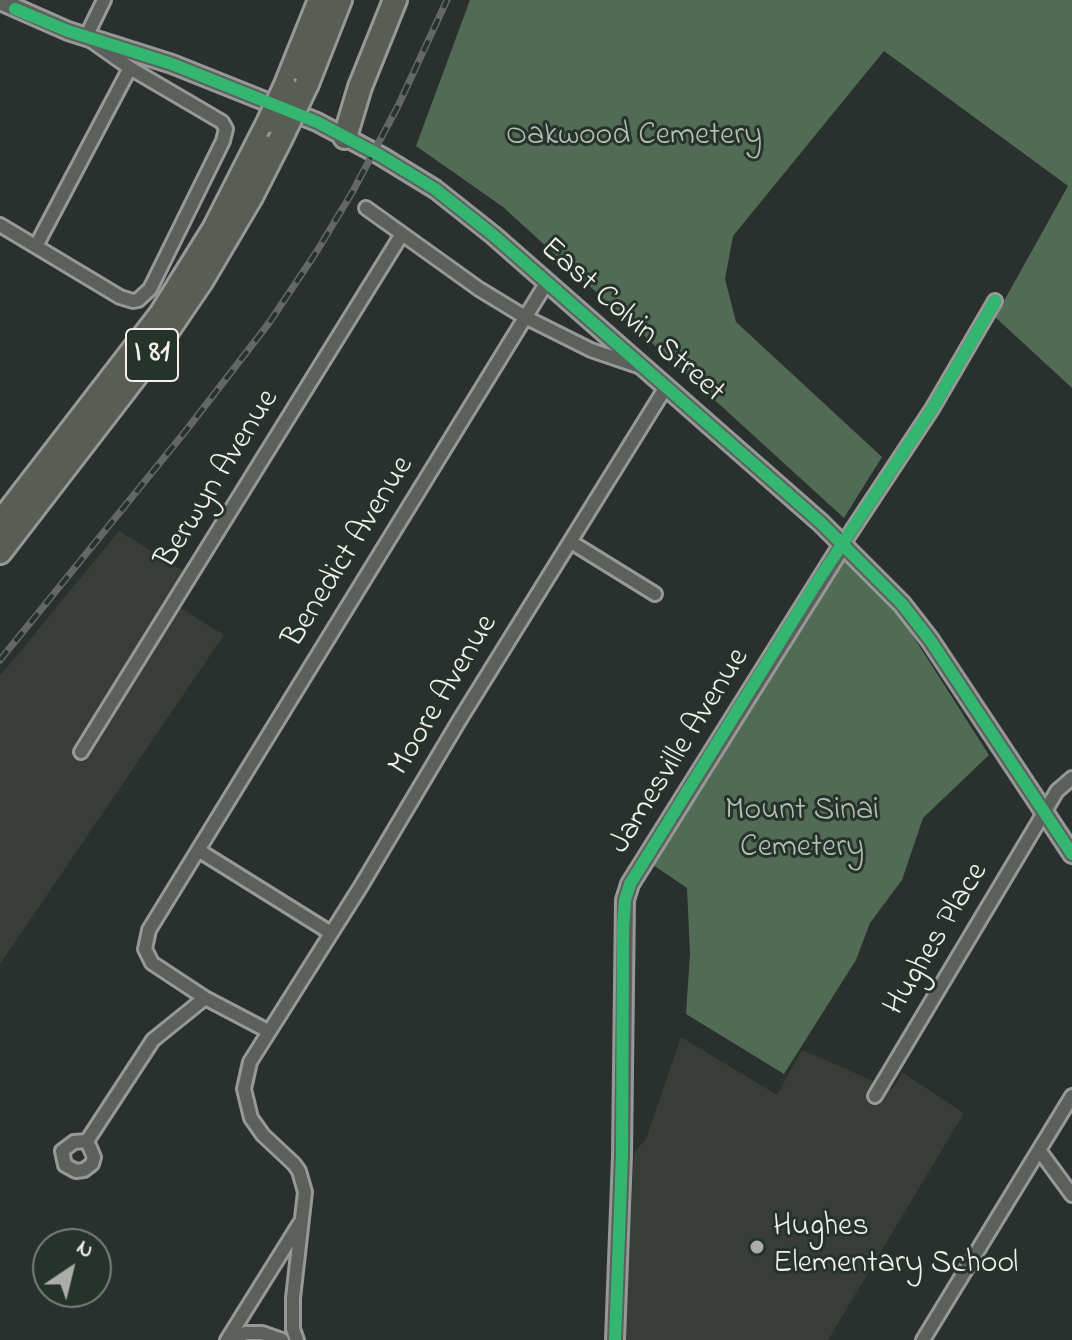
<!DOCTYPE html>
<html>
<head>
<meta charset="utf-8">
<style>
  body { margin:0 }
  #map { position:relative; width:1072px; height:1340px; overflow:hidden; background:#29302d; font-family:"Indie Flower",sans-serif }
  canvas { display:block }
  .north { position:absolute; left:32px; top:1228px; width:80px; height:80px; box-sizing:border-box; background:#26332d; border:2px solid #787f78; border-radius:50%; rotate:35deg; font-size:22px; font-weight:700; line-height:32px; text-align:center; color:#f4f1e8 }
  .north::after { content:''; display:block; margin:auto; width:28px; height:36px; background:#adada7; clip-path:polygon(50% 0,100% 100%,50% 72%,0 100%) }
</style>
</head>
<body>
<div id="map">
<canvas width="1072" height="1340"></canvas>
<div class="north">N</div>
</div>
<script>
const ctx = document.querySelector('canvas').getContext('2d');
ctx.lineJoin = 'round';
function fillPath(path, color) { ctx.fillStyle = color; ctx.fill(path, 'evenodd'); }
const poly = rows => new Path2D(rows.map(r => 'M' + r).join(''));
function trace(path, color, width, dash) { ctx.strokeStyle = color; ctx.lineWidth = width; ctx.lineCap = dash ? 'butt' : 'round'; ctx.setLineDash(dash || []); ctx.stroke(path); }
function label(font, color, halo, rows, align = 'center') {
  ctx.font = font + ' "Indie Flower",sans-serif'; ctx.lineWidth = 6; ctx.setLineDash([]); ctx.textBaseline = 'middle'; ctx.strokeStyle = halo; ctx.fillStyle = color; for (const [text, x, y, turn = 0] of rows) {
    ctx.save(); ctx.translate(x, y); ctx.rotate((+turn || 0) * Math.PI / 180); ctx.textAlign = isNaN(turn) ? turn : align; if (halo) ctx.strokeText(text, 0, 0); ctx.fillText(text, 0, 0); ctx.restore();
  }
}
const built = poly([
  [119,531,185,572,168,600,224,635,0,964,0,676],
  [681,1037,777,1095,802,1050,892,1089,903,1073,964,1113,828,1340,625,1340,634,1153,646,1139]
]);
const green = poly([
  [470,0,1072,0,1072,388,995,317,1068,186,884,51,733,236,725,279,736,322,882,457,844,518,503,207,416,146],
  [843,559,897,611,989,755,923,818,902,880,870,923,856,960,784,1074,686,1014,690,954,687,888,653,865]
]);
const minor = poly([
  [366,208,479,289,525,317,591,350,638,366],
  [0,225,120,297,133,301,138,300,150,289,223,141,226,129,222,122,130,68,86,37,104,0],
  [36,246,130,68],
  [571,542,655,594],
  [843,544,932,409,995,301],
  [81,752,402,234],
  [198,850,331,933],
  [268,1031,205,998,152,963,145,949,149,930,547,282],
  [875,1096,1057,791,1072,778],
  [87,1141,94,1157,92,1164,84,1170,76,1171,65,1165,62,1151,74,1142,87,1141,153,1040,205,998],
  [1039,1150,1072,1195],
  [227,1340,300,1223],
  [232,1340,245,1333,262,1333,282,1340],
  [297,1340,293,1329,293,1298,305,1192,299,1171,294,1164,263,1135,251,1118,244,1089,250,1062,361,886,459,721,666,387],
  [923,1340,1072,1096]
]);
const tertiary = poly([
  [0,1,68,31,172,64,317,122,381,156,435,189,493,235,821,523,902,604,930,640,1072,854],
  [615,1340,622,1156,625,900,630,884,843,544]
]);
const motorway = poly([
  [307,84,340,0],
  [285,87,320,0],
  [345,137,360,87,395,0],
  [0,523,161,314,214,229,269,121],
  [0,552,147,361,202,280,251,197,279,142]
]);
const rail = poly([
  [0,660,188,428,269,323,317,251,353,191,398,106,447,0]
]);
const motorwayBridge = poly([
  [269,121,285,87],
  [279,142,307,84]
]);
const cycleway = poly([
  [15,9,68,31,172,64,317,122,381,156,435,189,493,235,821,523,902,604,930,640,1072,854],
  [615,1340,622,1156,623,928,625,900,630,884,815,585,932,409,995,301]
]);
const markers = [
  [757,1247,8,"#adada7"]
];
const shields = [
  [152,355,52]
];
const shieldNames = [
  ["I 81",152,355]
];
const parkNames = [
  ["Oakwood Cemetery",634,138],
  ["Mount Sinai",802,813],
  ["Cemetery",802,850]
];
const streetNames = [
  ["East Colvin Street",631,322,41],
  ["Berwyn Avenue",219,480,-58],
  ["Benedict Avenue",350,553,-58],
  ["Moore Avenue",445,696,-59],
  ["Jamesville Avenue",681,752,-58],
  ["Hughes Place",938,940,-59]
];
const poiNames = [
  ["Hughes",773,1229],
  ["Elementary School",773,1266]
];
fillPath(built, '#383e37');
fillPath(green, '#526b54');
trace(minor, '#969996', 18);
trace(tertiary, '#969996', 22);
trace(motorway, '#969996', 28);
trace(minor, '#5c605c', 12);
trace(tertiary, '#5c605c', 16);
trace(motorway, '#5a5d56', 22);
trace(rail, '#646764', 7);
trace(rail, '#26332d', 4, [12]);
trace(motorwayBridge, '#969996', 28, []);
trace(motorwayBridge, '#5a5d56', 22);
trace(cycleway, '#33b770', 12);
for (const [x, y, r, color] of markers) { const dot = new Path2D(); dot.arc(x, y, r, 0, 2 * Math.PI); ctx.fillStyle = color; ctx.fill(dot); trace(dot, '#26332d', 3); }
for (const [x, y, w] of shields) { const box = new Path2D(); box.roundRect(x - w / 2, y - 26, w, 52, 6); ctx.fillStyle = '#26332d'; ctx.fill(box); trace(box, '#f4f1e8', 2); }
label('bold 30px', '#f4f1e8', null, shieldNames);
label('32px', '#b6bfaf', '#26332d', parkNames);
label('32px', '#f4f1e8', '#26332d', streetNames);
label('32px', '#f4f1e8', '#26332d', poiNames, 'left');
</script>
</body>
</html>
